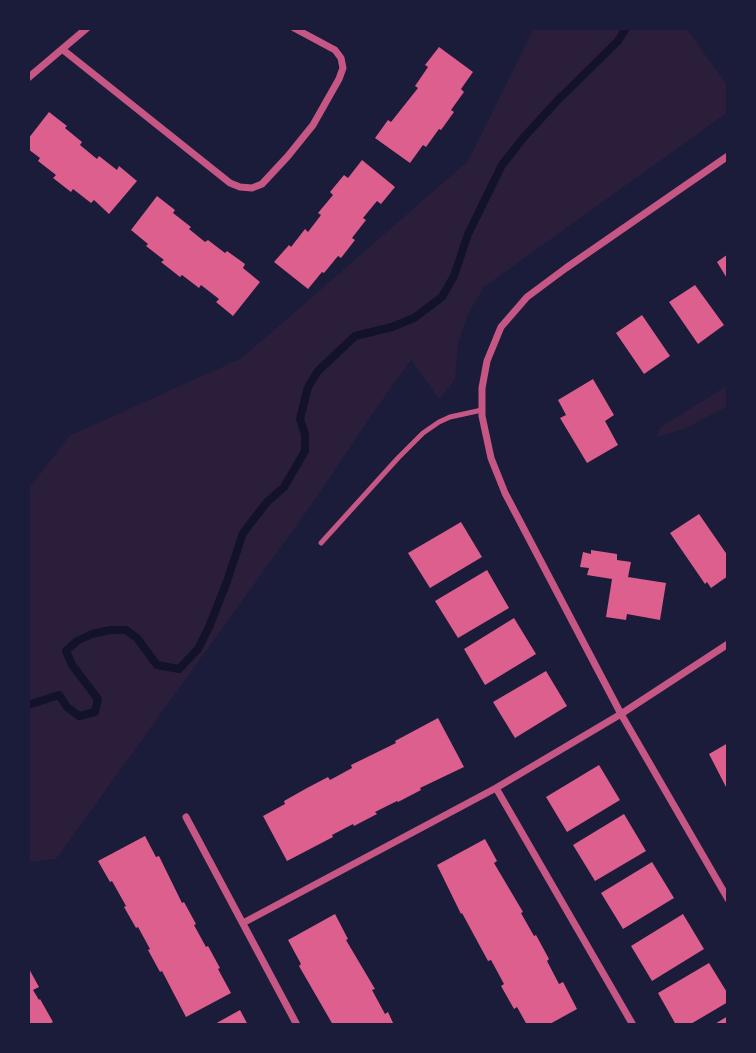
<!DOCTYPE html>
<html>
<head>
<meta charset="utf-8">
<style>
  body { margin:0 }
  #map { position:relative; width:756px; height:1053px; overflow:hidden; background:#1b1b3a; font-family:"Exo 2",sans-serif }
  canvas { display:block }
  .frame { position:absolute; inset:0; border:30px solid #1b1b3a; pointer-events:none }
</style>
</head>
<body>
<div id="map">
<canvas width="756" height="1053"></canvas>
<div class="frame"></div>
</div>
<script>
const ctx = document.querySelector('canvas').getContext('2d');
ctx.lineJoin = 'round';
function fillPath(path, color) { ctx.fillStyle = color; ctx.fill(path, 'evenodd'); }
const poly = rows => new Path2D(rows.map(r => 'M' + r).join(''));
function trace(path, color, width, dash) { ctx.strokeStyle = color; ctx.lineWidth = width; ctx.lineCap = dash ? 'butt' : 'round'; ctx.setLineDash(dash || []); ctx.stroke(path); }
const green = poly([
  [534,28,688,28,688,31,728,86,728,112,484,287,468,314,458,344,455,380,439,399,411,360,370,417,314,501,56,859,28,862,28,490,69,436,242,358,468,161],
  [728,385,728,406,684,429,657,437,661,427]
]);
const stream = poly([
  [28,705,59,695,67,707,79,716,95,712,98,699,72,665,66,651,77,641,92,634,110,630,126,630,137,638,157,665,179,669,198,649,209,627,226,584,243,533,267,502,284,487,305,451,305,434,300,419,308,387,318,371,355,336,392,327,414,318,442,297,454,276,468,234,502,165,524,137,558,100,618,41,626,28]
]);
const building = poly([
  [439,47,473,72,461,89,464,92,451,110,454,112,441,130,439,129,426,147,423,145,410,163,375,138,388,120,391,122,418,88,415,86,428,67,425,65],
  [49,112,67,126,65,128,82,142,80,145,97,159,99,156,117,170,119,166,137,181,109,214,94,200,91,203,73,189,71,192,53,178,56,175,38,161,40,158,28,149,28,139],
  [362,160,395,187,381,204,377,201,363,218,366,220,352,238,355,240,341,258,338,256,324,273,322,272,308,289,274,262,289,245,291,247,305,229,308,232,321,215,318,213,333,195,330,192,344,175,348,178],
  [157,196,175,210,173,213,191,227,189,229,205,242,208,240,225,253,227,251,245,264,243,268,260,282,233,316,216,302,219,299,201,285,199,288,182,275,180,277,161,262,164,260,146,246,148,244,131,230],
  [728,254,728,280,717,262],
  [695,285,724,325,698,344,669,302],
  [642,315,670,356,644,374,616,333],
  [593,379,614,415,605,421,618,445,587,463,560,418,566,415,558,400],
  [699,514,728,556,728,576,711,588,707,582,705,584,670,533],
  [461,522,482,557,430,588,408,553],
  [591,550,617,554,617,560,631,562,628,577,666,583,660,620,627,614,626,620,606,617,612,579,587,575,589,568,580,567,583,552,591,554],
  [487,570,509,608,458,638,435,601],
  [514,618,536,654,485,685,464,649],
  [546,671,567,706,515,738,493,702],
  [438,718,464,767,420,788,421,790,398,802,397,801,375,812,377,814,354,826,353,824,332,835,333,837,287,861,263,816,285,804,284,801,307,788,328,777,330,780,352,768,351,765,396,743,395,741],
  [728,743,728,791,709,754],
  [599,765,620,800,567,832,546,797],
  [624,814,646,851,595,881,573,845],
  [145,836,156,857,159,856,182,903,184,902,196,924,194,925,206,947,208,946,220,968,218,969,231,993,186,1017,162,971,160,972,148,950,150,949,138,927,136,928,124,907,126,906,112,881,110,882,98,861],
  [485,839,497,861,494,863,523,912,521,913,534,936,536,935,549,959,547,961,559,984,563,982,577,1009,548,1025,527,1025,517,1007,514,1009,501,986,504,984,491,960,488,961,462,913,461,914,437,865],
  [652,862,674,898,623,929,601,893],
  [335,914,348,939,346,940,375,989,372,990,385,1014,388,1012,394,1025,333,1025,299,966,301,964,288,940],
  [683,914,704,949,652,981,631,946],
  [709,963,728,994,728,1002,689,1025,676,1025,658,993],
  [28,967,39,987,33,990,39,1000,40,999,53,1022,51,1023,52,1025,28,1025],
  [240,1010,248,1025,213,1025],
  [728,1016,728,1025,713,1025]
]);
const service = poly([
  [321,543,398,458,423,433,439,422,450,417,482,410]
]);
const minor = poly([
  [62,49,230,183,240,187,252,188,262,184,288,156,313,125,339,79,343,68,341,58,335,50,294,28],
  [28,78,87,28],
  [728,156,566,268,527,297,501,327,487,361,482,388,482,416,491,458,505,493,621,714,728,899],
  [496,788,633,1025],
  [186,817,297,1025],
  [243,923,496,788,621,714,728,644]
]);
fillPath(green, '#2a1e3b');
trace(stream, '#12122b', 8);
fillPath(building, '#dd5f8e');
trace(service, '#c65784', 5);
trace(minor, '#c65784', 7);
</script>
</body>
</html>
